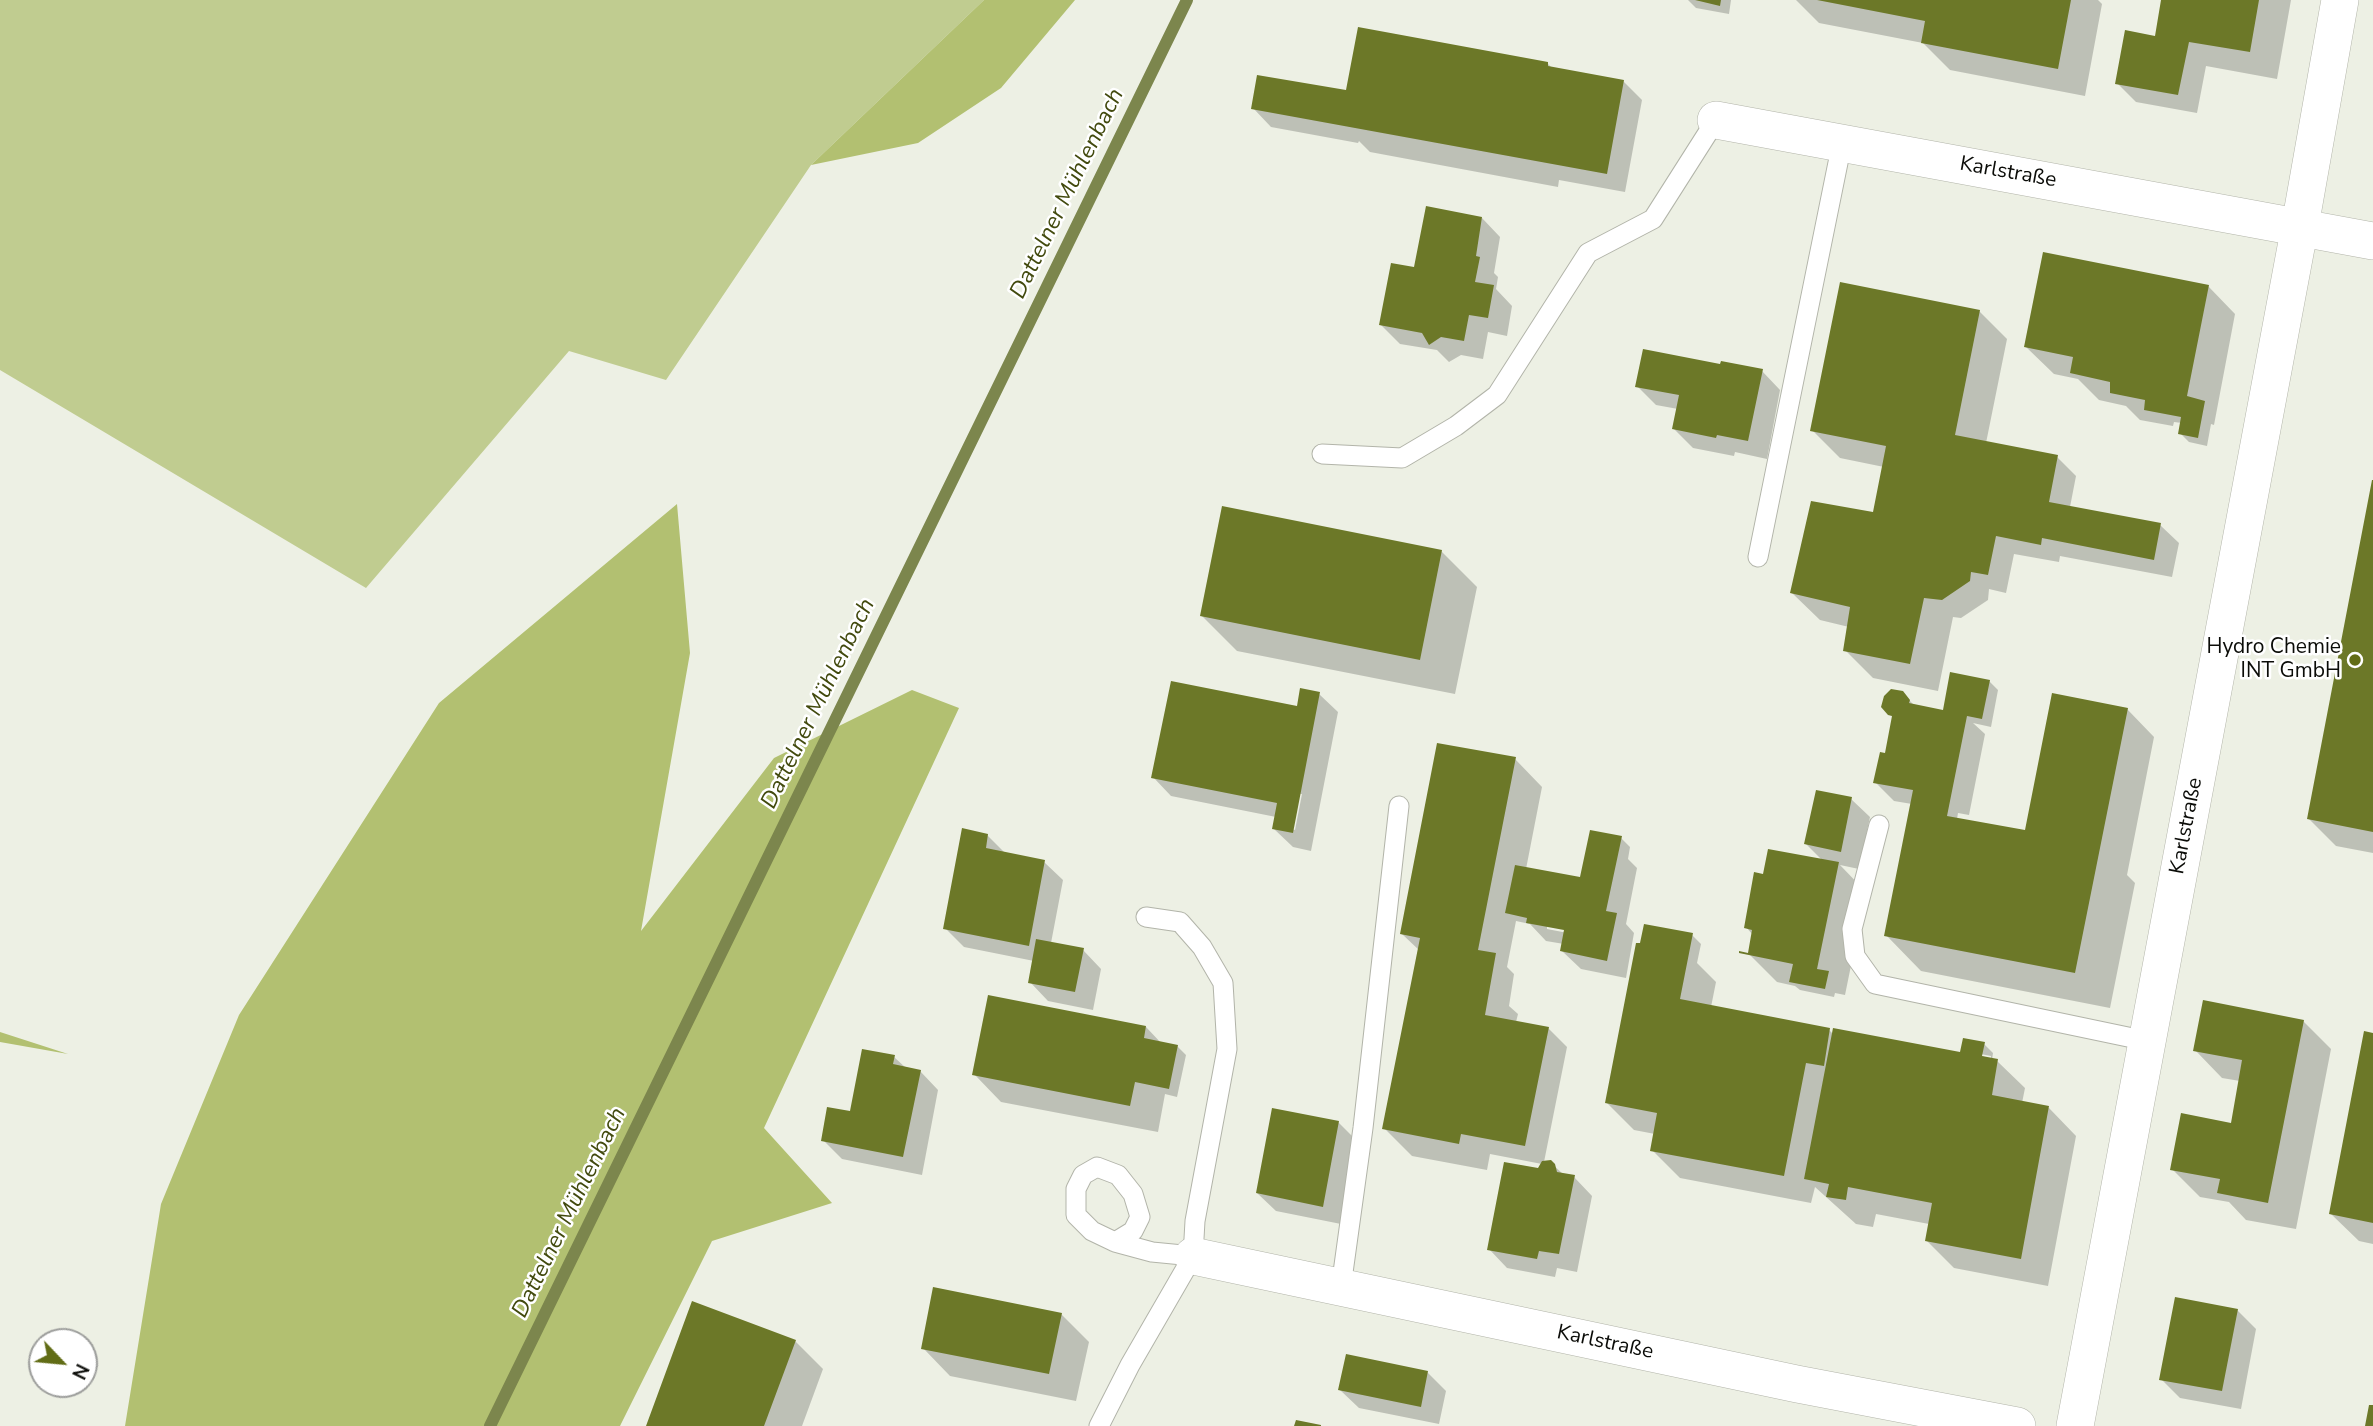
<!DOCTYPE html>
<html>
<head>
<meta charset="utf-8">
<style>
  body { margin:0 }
  #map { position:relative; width:2373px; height:1426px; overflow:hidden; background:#edf0e4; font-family:"Nunito Sans",sans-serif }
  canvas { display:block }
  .north { position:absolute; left:28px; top:1328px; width:70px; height:70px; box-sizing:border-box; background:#fff; border:2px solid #9d9e9c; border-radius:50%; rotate:116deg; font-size:19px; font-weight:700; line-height:28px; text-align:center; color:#0b0c08 }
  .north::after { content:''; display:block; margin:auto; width:24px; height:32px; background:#616c15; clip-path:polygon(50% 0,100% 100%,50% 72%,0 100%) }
</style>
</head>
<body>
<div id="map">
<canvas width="2373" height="1426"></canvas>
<div class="north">N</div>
</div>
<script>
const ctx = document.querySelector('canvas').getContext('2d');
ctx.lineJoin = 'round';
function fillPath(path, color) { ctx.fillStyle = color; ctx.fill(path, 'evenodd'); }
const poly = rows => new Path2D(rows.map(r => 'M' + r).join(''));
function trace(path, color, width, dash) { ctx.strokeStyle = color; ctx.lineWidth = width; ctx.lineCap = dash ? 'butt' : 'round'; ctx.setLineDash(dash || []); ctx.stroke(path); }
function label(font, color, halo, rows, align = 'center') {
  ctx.font = font + ' "Nunito Sans",sans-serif'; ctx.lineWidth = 5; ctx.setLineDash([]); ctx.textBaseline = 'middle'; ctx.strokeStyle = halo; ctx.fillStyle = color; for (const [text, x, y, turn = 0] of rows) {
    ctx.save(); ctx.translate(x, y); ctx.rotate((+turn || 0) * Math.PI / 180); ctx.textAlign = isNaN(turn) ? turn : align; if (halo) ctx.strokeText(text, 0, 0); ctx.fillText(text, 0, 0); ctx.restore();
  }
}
const green = poly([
  [0,0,984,0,811,165,666,380,569,351,366,588,0,370]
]);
const forest = poly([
  [984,0,1075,0,1001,88,918,143,811,165],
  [677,504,690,653,641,931,774,758,912,690,959,708,764,1128,832,1203,712,1241,620,1426,125,1426,161,1204,239,1015,439,703],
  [0,1032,68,1054,0,1042]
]);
const shadow = poly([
  [1688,0,1731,0,1729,14,1696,8],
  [1796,0,2098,0,2102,4,2085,96,1950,70,1923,43,1819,23],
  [2163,0,2291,0,2277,79,2206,66,2197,113,2136,102,2117,83,2160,38],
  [1548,64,1552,68,1623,81,1642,100,1625,192,1559,180,1558,187,1370,152,1359,141,1358,143,1271,127,1253,108,1345,92],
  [1482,218,1500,237,1494,273,1498,277,1496,289,1512,306,1507,336,1488,332,1483,359,1461,355,1449,362,1437,350,1400,344,1381,325,1416,269],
  [2208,286,2235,314,2214,425,2211,424,2207,446,2189,442,2180,433,2182,423,2174,422,2173,426,2140,420,2126,406,2099,400,2078,379,2054,374,2026,347],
  [1979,311,2007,339,1986,443,2057,457,2076,476,2070,507,2160,525,2179,543,2172,577,2060,556,2059,562,2014,554,2006,593,1989,589,1988,600,1961,618,1953,617,1938,691,1873,678,1845,650,1849,627,1820,620,1792,593,1874,514,1884,467,1840,458,1812,430],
  [1721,366,1762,371,1780,390,1767,459,1735,452,1734,456,1693,448,1674,429,1678,409,1656,405,1637,386],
  [2373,482,2373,853,2336,846,2309,819],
  [1441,551,1477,587,1455,694,1237,651,1202,616],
  [1989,681,1998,690,1991,727,1973,723,1985,734,1969,815,1958,813,1957,819,2031,834,2127,709,2154,737,2127,875,2135,883,2110,1008,1921,971,1886,935,1912,804,1894,801,1875,782,1887,755,1894,718,1889,714,1902,693,1915,706,1944,711],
  [1319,694,1338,712,1311,851,1293,847,1274,829,1276,817,1171,796,1153,777,1298,708],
  [1298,794,1302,794,1295,830,1292,829],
  [1515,759,1542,787,1526,869,1581,879,1621,838,1630,847,1628,859,1637,868,1626,924,1634,933,1626,978,1581,969,1562,951,1564,944,1546,941,1530,924,1516,921,1507,967,1514,974,1509,1006,1518,1014,1516,1022,1548,1028,1567,1047,1544,1162,1550,1162,1564,1175,1574,1177,1592,1196,1577,1272,1557,1268,1555,1277,1507,1268,1489,1249,1542,1164,1490,1154,1487,1170,1412,1156,1384,1128,1420,951,1402,934],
  [1547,925,1573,930,1573,934,1547,929],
  [1851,799,1870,817,1859,869,1840,865,1866,892,1845,995,1835,993,1834,997,1800,990,1795,986,1777,982,1750,955,1753,935,1746,927,1765,876,1823,861,1806,844],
  [987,835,1006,854,1044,862,1063,880,1051,943,1083,950,1101,969,1093,1010,1048,1001,1030,982,1034,961,964,947,945,928],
  [1692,935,1701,944,1697,963,1716,982,1711,1007,1829,1030,1833,1034,1962,1054,1984,1044,1993,1053,1992,1060,1997,1061,2025,1088,2022,1103,2049,1108,2076,1136,2048,1286,1954,1268,1926,1240,1929,1224,1876,1214,1873,1227,1856,1224,1815,1187,1811,1203,1680,1178,1652,1150,1655,1134,1634,1130,1606,1102],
  [1970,1052,1991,1056,1991,1059],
  [2303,1021,2331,1049,2296,1229,2246,1220,2229,1202,2200,1197,2172,1169,2232,1125,2240,1081,2222,1078,2195,1050],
  [1146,1027,1162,1044,1177,1046,1186,1055,1177,1097,1165,1094,1158,1132,1001,1102,974,1074],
  [2373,1034,2373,1244,2359,1241,2331,1214],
  [894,1057,906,1068,920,1071,938,1090,922,1175,842,1159,823,1140,851,1113],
  [1338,1122,1357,1141,1341,1224,1276,1211,1257,1193],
  [2237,1310,2256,1329,2241,1409,2180,1398,2161,1379],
  [1061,1314,1089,1342,1076,1401,950,1376,923,1348],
  [795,1341,823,1369,802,1426,649,1426],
  [1427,1372,1446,1391,1439,1424,1359,1408,1340,1390]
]);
const stream = poly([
  [490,1426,1187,0]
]);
const building = poly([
  [1695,0,1721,0,1720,6],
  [1817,0,2071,0,2058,69,1921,43,1925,21],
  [2161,0,2259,0,2250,52,2189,42,2178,95,2115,84,2125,30,2155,36],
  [1358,27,1548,62,1548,66,1624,80,1607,174,1251,109,1257,75,1346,90],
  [1426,206,1482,217,1476,256,1480,257,1475,282,1494,285,1488,318,1469,315,1464,341,1441,337,1429,345,1422,333,1379,325,1391,263,1414,267],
  [2043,252,2209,285,2187,396,2205,401,2198,438,2178,434,2181,417,2144,410,2145,400,2110,393,2110,382,2070,373,2073,357,2024,347],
  [1840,282,1980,310,1955,435,2058,455,2049,502,2161,523,2154,560,2042,538,2041,545,1996,536,1988,575,1971,572,1970,581,1942,600,1924,598,1910,664,1843,651,1850,607,1790,593,1811,501,1873,512,1886,446,1810,431],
  [1643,349,1720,364,1721,361,1763,369,1748,441,1717,435,1716,438,1672,429,1679,395,1635,387],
  [2372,480,2373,480,2373,832,2307,819],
  [1222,506,1442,550,1420,660,1200,616],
  [1950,672,1990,680,1982,719,1967,716,1947,816,2025,830,2052,693,2128,708,2075,973,1884,936,1913,790,1873,783,1880,752,1885,753,1892,716,1888,715,1881,707,1884,696,1891,689,1903,691,1910,700,1909,703,1943,710],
  [1171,681,1297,706,1300,688,1320,692,1293,833,1272,829,1277,803,1151,778],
  [1437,743,1516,757,1478,950,1496,953,1485,1015,1549,1027,1525,1146,1461,1134,1459,1144,1382,1129,1420,938,1400,934],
  [1816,790,1852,797,1841,852,1804,844],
  [962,828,988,834,986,848,1045,860,1029,946,943,929],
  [1590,830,1622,836,1606,911,1617,913,1607,961,1560,951,1564,930,1526,923,1527,918,1505,913,1515,865,1580,877],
  [1768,849,1839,862,1817,969,1829,971,1825,989,1789,982,1793,964,1739,953,1739,951,1748,953,1752,930,1744,928,1754,872,1763,874],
  [1644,924,1693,933,1680,999,1830,1028,1824,1066,1806,1063,1784,1176,1650,1151,1657,1113,1605,1103,1636,943,1640,943],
  [1036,939,1084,948,1075,992,1028,983],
  [988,995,1146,1026,1144,1038,1178,1045,1169,1089,1135,1082,1130,1106,972,1075],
  [2203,1000,2304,1020,2268,1203,2217,1193,2220,1179,2170,1170,2181,1113,2231,1123,2242,1060,2193,1051],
  [1833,1028,1960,1052,1963,1038,1985,1042,1982,1056,1998,1059,1992,1095,2049,1106,2021,1259,1925,1241,1932,1203,1848,1187,1846,1200,1826,1197,1829,1184,1804,1179],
  [2364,1031,2373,1033,2373,1223,2329,1214],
  [862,1049,895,1055,893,1064,921,1070,903,1157,821,1141,827,1107,850,1111],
  [1272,1108,1339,1121,1323,1207,1256,1193],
  [1551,1160,1555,1164,1557,1172,1575,1175,1559,1254,1539,1251,1537,1259,1487,1250,1504,1162,1538,1168,1542,1161],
  [933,1287,1062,1313,1049,1374,921,1349],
  [2175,1297,2238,1309,2222,1391,2159,1380],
  [692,1301,796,1340,764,1426,646,1426],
  [1346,1354,1428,1371,1421,1407,1338,1390],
  [2369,1405,2373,1405,2373,1426,2365,1426],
  [1296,1420,1321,1425,1321,1426,1294,1426]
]);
const service = poly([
  [1322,454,1402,458,1456,426,1497,395,1588,253,1653,219,1716,120],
  [1758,557,1842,143],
  [1879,825,1852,929,1855,956,1875,984,2147,1041],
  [1115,1242,1133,1231,1140,1217,1133,1194,1118,1175,1097,1167,1083,1175,1076,1189,1076,1215,1092,1231,1115,1242,1152,1252,1193,1256],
  [1341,1287,1363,1128,1399,806],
  [1099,1426,1130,1365,1193,1256,1195,1221,1227,1049,1223,983,1202,947,1180,922,1146,917]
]);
const minor = poly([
  [1716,120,2373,241],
  [1193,1256,1797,1384,2017,1426],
  [2075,1426,2300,226,2340,0]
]);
const markers = [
  [2355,660,7,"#616c15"]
];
const streetNames = [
  ["Karlstraße",2008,173,10],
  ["Karlstraße",2187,826,-79],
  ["Karlstraße",1605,1343,12]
];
const poiNames = [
  ["Hydro Chemie",2341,648],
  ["INT GmbH",2341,672]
];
const waterNames = [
  ["Dattelner Mühlenbach",1068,194,-64],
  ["Dattelner Mühlenbach",819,704,-64],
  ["Dattelner Mühlenbach",570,1213,-64]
];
fillPath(green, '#c0cc90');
fillPath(forest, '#b2c071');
fillPath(shadow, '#0003');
trace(stream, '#7c864d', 12);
fillPath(building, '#6c7828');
trace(service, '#b2b4a9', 21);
trace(minor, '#b2b4a9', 38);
trace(service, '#fff', 19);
trace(minor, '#fff', 37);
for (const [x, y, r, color] of markers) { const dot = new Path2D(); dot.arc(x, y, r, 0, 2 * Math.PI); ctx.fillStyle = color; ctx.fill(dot); trace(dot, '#fff', 2.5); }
label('21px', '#0b0c08', '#fff', streetNames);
label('21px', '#0b0c08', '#fff', poiNames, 'right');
label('italic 23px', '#424a0e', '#fff', waterNames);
</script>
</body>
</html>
